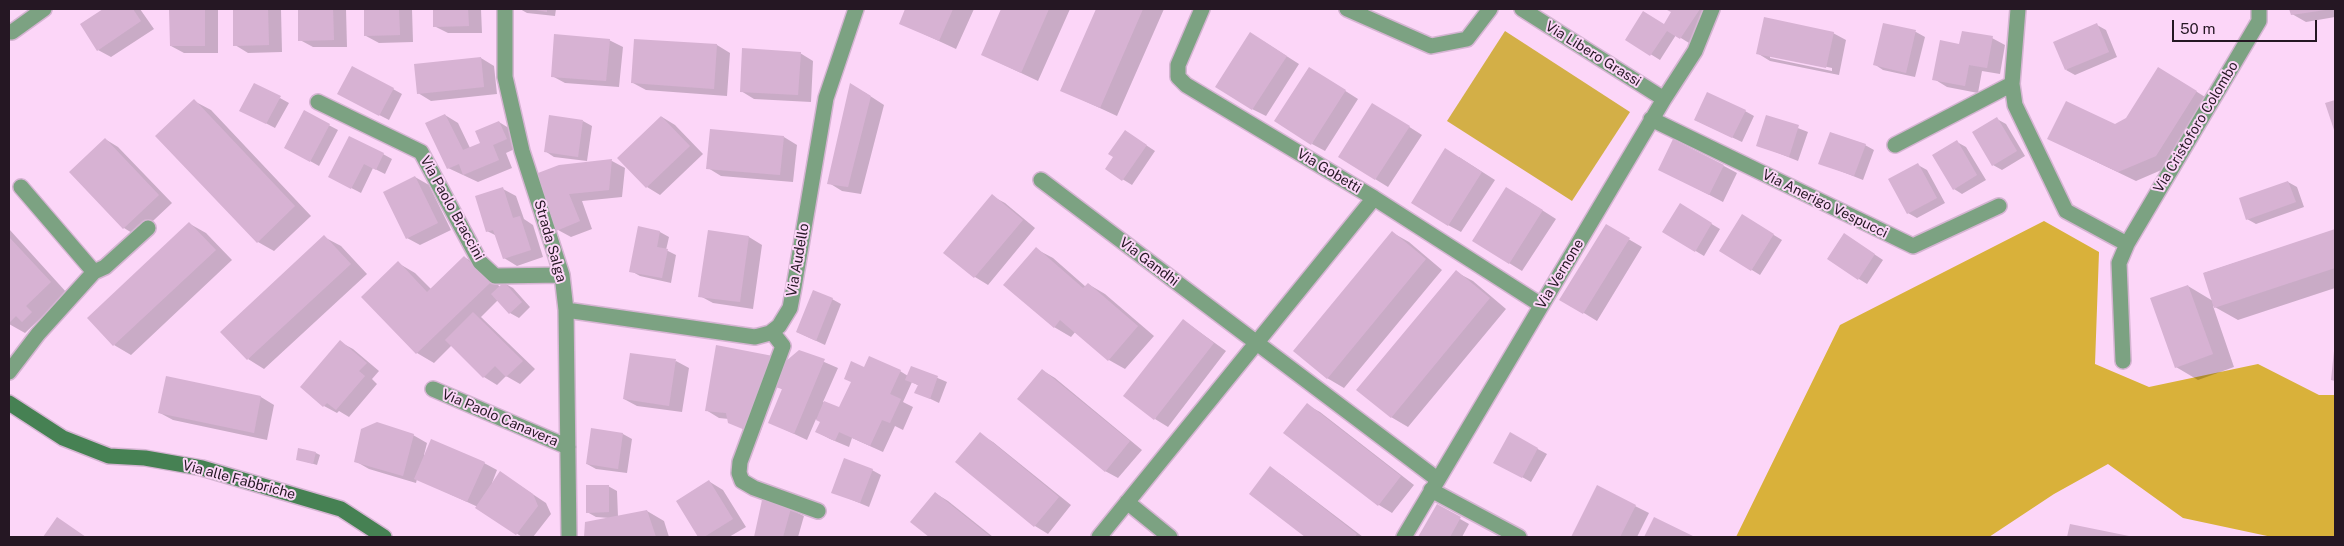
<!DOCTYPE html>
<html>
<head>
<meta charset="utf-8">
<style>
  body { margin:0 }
  #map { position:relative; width:2344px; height:546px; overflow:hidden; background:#fcd6f8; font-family:"Public Sans",sans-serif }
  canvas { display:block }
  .frame { position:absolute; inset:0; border:10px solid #251723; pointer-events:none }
  .scale { position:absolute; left:2172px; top:20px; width:145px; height:22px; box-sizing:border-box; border:2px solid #251723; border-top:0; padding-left:6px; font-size:15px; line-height:18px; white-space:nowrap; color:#251723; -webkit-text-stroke:4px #fcd6f8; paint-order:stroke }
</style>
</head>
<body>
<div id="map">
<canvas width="2344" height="546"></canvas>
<div class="frame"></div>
<div class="scale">50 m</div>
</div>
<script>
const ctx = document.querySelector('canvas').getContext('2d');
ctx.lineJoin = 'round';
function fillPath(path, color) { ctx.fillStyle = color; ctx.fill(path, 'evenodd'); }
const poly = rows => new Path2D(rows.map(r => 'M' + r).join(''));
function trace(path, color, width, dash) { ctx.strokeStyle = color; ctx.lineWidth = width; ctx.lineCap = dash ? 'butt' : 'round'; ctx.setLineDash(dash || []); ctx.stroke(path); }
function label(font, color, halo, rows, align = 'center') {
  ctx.font = font + ' "Public Sans",sans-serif'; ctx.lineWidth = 4; ctx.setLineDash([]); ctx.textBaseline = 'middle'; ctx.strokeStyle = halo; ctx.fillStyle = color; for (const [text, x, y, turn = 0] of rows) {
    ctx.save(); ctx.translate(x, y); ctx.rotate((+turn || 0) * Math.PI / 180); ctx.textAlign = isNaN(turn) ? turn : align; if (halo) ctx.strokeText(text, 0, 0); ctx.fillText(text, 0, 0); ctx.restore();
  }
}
const green = poly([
  [1505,31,1630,112,1572,201,1447,121]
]);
const forest = poly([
  [2044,221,2099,252,2095,364,2149,387,2258,364,2319,395,2335,395,2335,537,2272,537,2183,518,2108,464,2054,494,1989,537,1736,537,1840,325]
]);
const shadow = poly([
  [105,9,140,9,154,29,111,57,98,50,82,24],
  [171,9,218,9,218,53,184,53,171,46],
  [234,9,281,9,282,52,248,53,235,45],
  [299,9,346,9,347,47,313,47,300,40],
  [365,9,412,9,413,42,379,43,366,36],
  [434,9,481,9,482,33,448,33,434,26],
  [520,9,556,9,555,16,527,13],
  [907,9,974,9,956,49,900,23],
  [1003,9,1070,9,1038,81,983,55],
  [1097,9,1164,9,1117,116,1061,90],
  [1668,9,1710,9,1694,46,1676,35,1660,60,1626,39,1664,25,1672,12],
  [2290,9,2335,9,2335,17,2306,22,2292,14],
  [1884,24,1916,32,1925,37,1915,77,1883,70,1874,64],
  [2097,25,2106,30,2117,57,2075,75,2066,70],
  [1833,33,1846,40,1839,75,1770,61,1757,53],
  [1770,55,1832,68,1832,71,1770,58],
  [1992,38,2005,45,2000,74,1982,71,1978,93,1947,87,1934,79,1960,46],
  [609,40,623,47,619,87,565,83,552,76],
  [636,40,717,45,730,53,727,96,646,90,633,83],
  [1263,41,1299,64,1266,116,1252,109],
  [800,53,813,61,811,102,754,99,741,91],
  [481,58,494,66,497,94,431,101,418,93],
  [1322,76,1358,99,1325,151,1312,144],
  [2175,78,2213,102,2173,165,2136,181,2049,139,2115,125,2127,119],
  [393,89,402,94,389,120,348,99],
  [864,92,884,105,861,194,842,191,829,183],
  [280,98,289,103,275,128,250,115],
  [194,101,211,110,311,216,274,251,258,242],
  [1745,111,1754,116,1742,142,1695,120],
  [304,112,338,130,319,166,285,147],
  [1386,112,1422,135,1388,187,1375,179],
  [445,115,458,123,470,148,482,144,499,122,512,130,519,147,506,153,512,168,478,182,448,168],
  [1767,116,1808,132,1798,161,1758,145],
  [662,117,675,125,703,154,660,195,647,187],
  [1997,119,2006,124,2025,156,2002,170,1993,165],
  [583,121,592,126,587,161,554,157,545,151],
  [784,137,797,145,793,182,721,176,708,168],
  [1134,137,1155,151,1132,185,1106,169],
  [105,139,118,147,172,203,137,236,124,228,70,172],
  [1957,142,1966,147,1986,180,1962,194,1954,189],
  [1865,145,1874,150,1863,180,1820,163],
  [383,154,392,159,385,174,373,168,361,193,330,177],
  [1459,157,1495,180,1461,232,1448,225],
  [612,161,625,168,622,197,582,201,592,229,571,237,558,230,559,166],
  [1918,165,1927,170,1945,203,1917,218,1908,213],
  [1724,166,1737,173,1723,202,1671,175],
  [415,177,429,185,451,230,420,245,407,238],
  [2288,182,2297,187,2304,207,2256,224,2247,219],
  [503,189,516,196,524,219,533,225,543,257,517,266,504,258,497,236,487,231],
  [992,196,1005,203,1035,228,988,285,975,277,945,253],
  [1520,196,1556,219,1522,271,1509,263],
  [1680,205,1720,229,1704,256,1664,232],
  [1743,216,1782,240,1760,275,1721,251],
  [190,224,206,233,232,260,131,355,114,345],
  [1606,226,1642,247,1597,321,1561,299],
  [639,228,660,232,669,237,666,250,676,255,671,283,640,276,631,271],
  [9,229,67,293,25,333,9,324],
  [2335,230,2335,288,2238,320,2213,306,2234,367,2198,380,2176,367,2188,286,2213,301,2204,273],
  [709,231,749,237,762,245,753,309,713,303,700,296],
  [1393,233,1409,242,1442,270,1344,388,1327,378],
  [324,237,341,246,367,274,264,369,248,359],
  [1853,240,1883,260,1867,284,1859,279],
  [1036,249,1053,258,1086,287,1088,284,1105,294,1154,336,1125,369,1109,360,1076,331,1071,337,1054,327],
  [464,257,481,267,500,287,504,283,513,288,530,307,519,318,510,313,498,300,481,317,535,369,520,384,506,376,497,385,484,377,452,345,434,363,417,353,398,263,415,273,431,289],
  [1456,272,1473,281,1506,309,1408,427,1391,417],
  [832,299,841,304,825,345,797,332],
  [1183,320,1226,351,1168,427,1155,419],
  [340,342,353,349,379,371,372,379,377,384,349,417,339,411,337,413,324,406],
  [799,351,838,368,823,402,840,409,865,369,900,371,908,376,912,367,947,382,939,403,916,392,923,388,912,382,903,402,913,407,903,430,895,426,883,452,852,438,849,447,830,439,817,432,821,422,816,419,807,440,769,422,783,390,777,386,759,436,729,422,729,419,719,418,706,410,773,357,786,365],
  [676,361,689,368,682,412,637,406,624,399],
  [1042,370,1055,378,1142,450,1118,478,1105,471],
  [167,378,261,397,274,405,267,440,173,420,160,413],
  [1307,405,1320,412,1414,485,1392,513,1379,505,1285,433],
  [592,430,623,434,632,439,627,473,596,469,587,464],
  [980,434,993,442,1071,505,1048,534,1035,526],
  [1510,434,1547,454,1531,482,1495,462],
  [413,435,427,443,424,455,484,463,497,470,492,483,513,481,546,503,551,514,533,537,522,537,478,507,417,479,416,483,369,469,355,461],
  [316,453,320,455,317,465,297,459],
  [1270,468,1283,476,1363,537,1307,537,1250,494],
  [872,470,881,475,869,507,833,492],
  [710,482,723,490,746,527,729,537,699,537,677,501],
  [608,486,617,491,618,517,647,511,664,521,669,537,585,537,586,523,609,518,596,517,587,512],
  [1597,487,1649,513,1637,537,1573,537],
  [935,493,948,501,993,537,931,537,912,522],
  [1437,506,1469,524,1462,537,1420,537],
  [790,509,804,516,798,537,755,537],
  [2071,525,2127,537,2068,537]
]);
const building = poly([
  [103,9,133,9,141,21,97,51,80,24],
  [169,9,205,9,205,46,170,46],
  [233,9,268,9,269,45,233,46],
  [298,9,333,9,334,40,298,41],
  [364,9,399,9,400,35,364,36],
  [433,9,468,9,469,26,433,27],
  [531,9,547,9,547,12],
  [905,9,953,9,939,41,899,24],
  [1001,9,1049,9,1021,73,981,55],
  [1096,9,1143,9,1100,108,1060,91],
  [1665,9,1700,9,1680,39,1667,31,1650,56,1625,40,1643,11,1664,24,1671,12],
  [2289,9,2325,9,2325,10,2291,15],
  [1764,17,1834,32,1826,68,1756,54],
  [1883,23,1916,30,1906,73,1873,65],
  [2097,23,2109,52,2065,70,2053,42],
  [1962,31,1993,36,1987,68,1969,65,1965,86,1932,80,1940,40,1959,44],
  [1250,32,1287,56,1252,110,1215,87],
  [554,34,610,39,606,81,551,77],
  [634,39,717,44,714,89,631,83],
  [742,48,801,52,798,95,740,92],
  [481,57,484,87,417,94,414,64],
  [352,66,394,88,379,116,337,94],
  [1309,67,1346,90,1311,145,1274,121],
  [2158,67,2197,91,2156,156,2118,172,2047,139,2066,101,2115,124,2126,118],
  [254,83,281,96,266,124,239,111],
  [850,83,871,96,848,187,827,184],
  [1707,92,1746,110,1732,138,1694,120],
  [194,99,295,206,257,243,155,136],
  [2335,100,2335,133,2325,103],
  [1372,103,1410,126,1375,180,1338,157],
  [304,110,330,124,310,162,284,148],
  [445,114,463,150,480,143,475,131,499,121,507,139,493,145,499,160,463,175,459,164,447,169,425,123],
  [549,115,583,120,578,157,544,152],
  [1766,115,1799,125,1789,157,1756,146],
  [661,116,690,146,646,188,617,158],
  [1997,117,2017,151,1992,166,1972,132],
  [710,129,784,136,780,175,706,169],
  [1125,130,1147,145,1122,181,1105,169,1113,157,1108,154],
  [1830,132,1866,144,1854,176,1818,164],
  [349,136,384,153,376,170,364,164,351,189,328,177],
  [105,138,159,195,123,229,69,172],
  [1673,139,1724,165,1709,195,1658,170],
  [1957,140,1977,175,1953,190,1932,155],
  [1445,148,1482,172,1448,226,1411,203],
  [612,159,609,190,569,194,580,221,556,231,538,173,559,165],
  [1918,163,1937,198,1907,214,1888,179],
  [415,176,438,223,406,239,383,192],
  [2288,181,2296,202,2246,220,2239,198],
  [503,187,513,218,520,216,531,250,503,259,493,230,486,232,475,196],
  [1506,187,1543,210,1509,264,1472,241],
  [992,194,1023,220,974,278,943,253],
  [1680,203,1712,223,1695,252,1662,232],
  [1742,214,1774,234,1751,271,1719,251],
  [189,222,216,250,113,346,87,318],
  [1606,224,1630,238,1583,314,1559,300],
  [638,226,660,231,657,247,668,249,662,278,629,272],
  [2335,229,2335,268,2214,308,2203,273],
  [708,230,749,236,740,302,698,297],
  [1392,231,1426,259,1327,379,1293,351],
  [1844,233,1875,254,1858,280,1827,259],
  [324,235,351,264,247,360,220,332],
  [9,237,51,282,26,306,32,312,22,322,16,316,9,323],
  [1036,247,1083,288,1088,283,1138,326,1108,361,1060,320,1054,328,1003,285],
  [464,256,490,283,416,354,361,297,398,261,427,292],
  [1456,270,1490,298,1391,418,1356,390],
  [504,282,522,302,509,314,491,294],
  [2188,285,2213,354,2175,368,2150,298],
  [813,290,833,298,816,341,796,332],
  [473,312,523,361,506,377,495,366,483,378,445,340],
  [1183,319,1214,343,1154,420,1123,396],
  [340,340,367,363,359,371,365,376,336,410,327,403,323,407,300,387],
  [716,345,773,356,745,430,728,423,726,413,705,411],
  [799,350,825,359,794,434,768,423,782,389,775,387,786,361],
  [2334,351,2335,351,2335,381,2331,380],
  [630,353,676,359,669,406,623,399],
  [869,356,901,370,890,394,901,399,890,423,882,420,870,446,839,432,835,441,815,432,820,422,816,420,824,401,839,407,851,382,844,379,851,361,864,367],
  [911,366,938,376,930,399,914,393,918,385,905,380],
  [1042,369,1130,441,1105,472,1017,399],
  [166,376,261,396,254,433,158,413],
  [1307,403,1401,476,1378,506,1283,433],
  [377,422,414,434,403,476,354,462,361,429],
  [591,428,623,433,618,469,586,464],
  [980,432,1059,497,1034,527,955,462],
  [1510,432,1538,448,1522,478,1493,463],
  [431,439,485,462,467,502,414,479],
  [298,448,316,452,313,464,296,460],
  [844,458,873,469,860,503,831,493],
  [1270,466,1357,534,1355,537,1305,537,1249,494],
  [500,471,533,494,538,506,516,535,475,508],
  [709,480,733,519,704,537,698,537,676,501],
  [586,485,609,485,609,512,586,513],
  [1597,485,1636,505,1620,537,1571,537],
  [935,492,991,537,929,537,910,522],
  [762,500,791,508,783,537,754,537],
  [1437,504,1461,517,1450,537,1418,537],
  [647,510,656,537,584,537,585,522],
  [57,517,86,537,43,537],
  [1654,517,1695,537,1644,537],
  [2070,524,2129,536,2129,537,2067,537]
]);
const street = poly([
  [505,9,505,77,522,151,562,275,566,310,569,537],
  [1202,9,1178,65,1178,77,1186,85,1374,198,1541,305],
  [1347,9,1431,46,1467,39,1490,9],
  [1522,9,1664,99],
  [2018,9,2012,84,2015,105,2066,211,2127,244,2259,21,2259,9],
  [12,32,44,9],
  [318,102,421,152,480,262,495,276,562,275],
  [1651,119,1913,246,1999,206],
  [1895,145,2012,84],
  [1041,180,1437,479],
  [21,187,94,272],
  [566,310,755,337,770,333,779,326,790,308,794,287,826,98,856,9],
  [772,332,783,346,740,462,739,473,742,481,754,488,818,511],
  [2123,361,2119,263,2127,244],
  [9,372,38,334,94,272,105,267,148,228],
  [433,389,568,447],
  [1431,490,1519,537],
  [1127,502,1170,537],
  [1099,537,1374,198],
  [1404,537,1664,99,1695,51,1712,9]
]);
const secondary = poly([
  [9,403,63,438,109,456,145,458,202,468,341,509,384,537]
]);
const streetNames = [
  ["Via Libero Grassi",1593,54,32],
  ["Via Cristoforo Colombo",2196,127,-59],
  ["Via Gobetti",1329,171,31],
  ["Via Anerigo Vespucci",1825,204,26],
  ["Via Paolo Braccini",452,208,61],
  ["Strada Salga",550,241,74],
  ["Via Audello",798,260,-80],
  ["Via Gandhi",1149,262,37],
  ["Via Vernone",1560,274,-59],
  ["Via Paolo Canavera",500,418,23],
  ["Via alle Fabbriche",239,480,15]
];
fillPath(green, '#d3af47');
fillPath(forest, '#d9b13a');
fillPath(shadow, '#0003');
fillPath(building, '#d7b2d3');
trace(street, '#d5b4d2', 18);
trace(secondary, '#d5b4d2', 18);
trace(street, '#7ca282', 15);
trace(secondary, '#468153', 15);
label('14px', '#251723', '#fcd6f8', streetNames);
</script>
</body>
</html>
